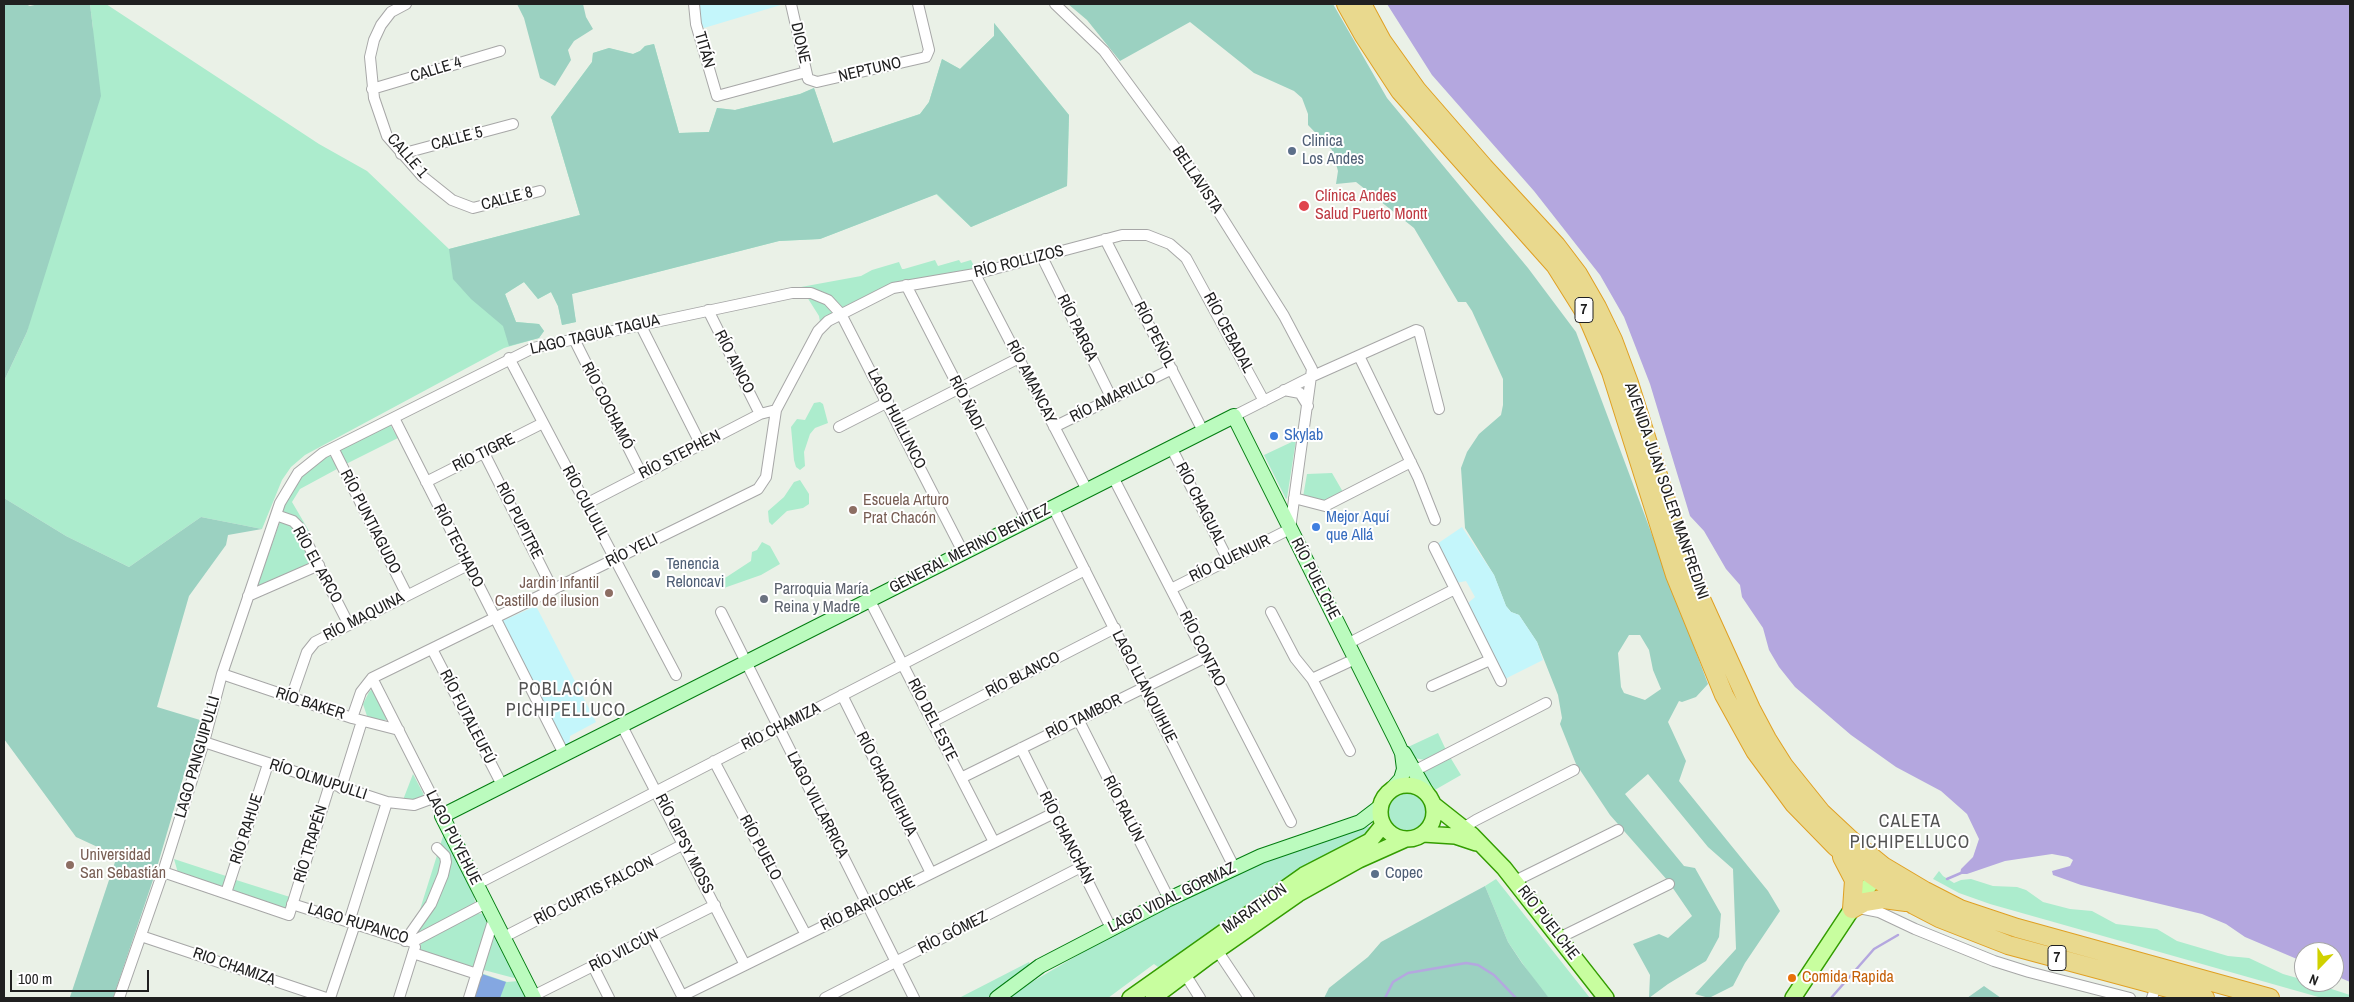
<!DOCTYPE html>
<html>
<head>
<meta charset="utf-8">
<style>
  body { margin:0 }
  #map { position:relative; width:2354px; height:1002px; overflow:hidden; background:#eaf1e7; font-family:"Archivo Narrow",sans-serif }
  canvas { display:block }
  .frame { position:absolute; inset:0; border:5px solid #202020; pointer-events:none }
  .north { position:absolute; left:2294px; top:942px; width:50px; height:50px; box-sizing:border-box; background:#fff; border:1px solid #a6a6a6; border-radius:50%; rotate:202deg; font-size:14px; font-weight:700; line-height:20px; text-align:center; color:#202020 }
  .north::after { content:''; display:block; margin:auto; width:18px; height:22px; background:#d0d100; clip-path:polygon(50% 0,100% 100%,50% 72%,0 100%) }
  .scale { position:absolute; left:10px; top:970px; width:139px; height:22px; box-sizing:border-box; border:2px solid #202020; border-top:0; padding-left:6px; font-size:15px; line-height:18px; white-space:nowrap; color:#202020; -webkit-text-stroke:4px #fff; paint-order:stroke }
</style>
</head>
<body>
<div id="map">
<canvas width="2354" height="1002"></canvas>
<div class="frame"></div>
<div class="north">N</div>
<div class="scale">100 m</div>
</div>
<script>
const ctx = document.querySelector('canvas').getContext('2d');
ctx.lineJoin = 'round';
function fillPath(path, color) { ctx.fillStyle = color; ctx.fill(path, 'evenodd'); }
const poly = rows => new Path2D(rows.map(r => 'M' + r).join(''));
function trace(path, color, width, dash) { ctx.strokeStyle = color; ctx.lineWidth = width; ctx.lineCap = dash ? 'butt' : 'round'; ctx.setLineDash(dash || []); ctx.stroke(path); }
function label(font, color, halo, rows, align = 'center') {
  ctx.font = font + ' "Archivo Narrow",sans-serif'; ctx.lineWidth = 4; ctx.setLineDash([]); ctx.textBaseline = 'middle'; ctx.strokeStyle = halo; ctx.fillStyle = color; for (const [text, x, y, turn = 0] of rows) {
    ctx.save(); ctx.translate(x, y); ctx.rotate((+turn || 0) * Math.PI / 180); ctx.textAlign = isNaN(turn) ? turn : align; if (halo) ctx.strokeText(text, 0, 0); ctx.fillText(text, 0, 0); ctx.restore();
  }
}
const grass = poly([
  [90,4,106,4,319,144,367,171,449,249,580,215,551,117,592,62,593,53,609,48,633,54,640,51,645,46,654,44,679,133,709,132,717,108,735,110,800,94,814,88,833,143,920,114,929,102,942,59,960,69,994,36,994,23,1069,115,1067,186,971,227,936,194,820,239,779,241,571,294,576,322,562,325,558,306,551,292,538,299,524,282,505,294,516,322,539,324,544,331,539,338,504,348,305,455,291,467,282,480,262,529,201,517,129,567,66,536,4,498,4,381,27,332,93,29],
  [935,260,938,266,959,260,961,263,971,260,976,270,928,278,844,310,834,299,822,292,801,287,861,276,872,270,899,262,902,269,904,269],
  [807,297,823,302,832,309,833,313,820,322,819,316],
  [820,402,823,404,828,423,815,428,810,434,804,452,805,466,800,470,796,467,794,460,791,427,797,419,805,420,814,403],
  [389,423,398,438,344,465,339,449],
  [1296,440,1287,498,1286,499,1264,455],
  [328,455,334,459,337,469,300,489,292,502,309,531,305,534,281,514,283,507,296,483,314,465],
  [1332,473,1343,492,1326,501,1303,497,1307,474],
  [800,480,809,494,809,504,803,508,787,511,772,525,769,522,768,511,784,497,794,482],
  [280,521,294,526,313,562,257,587],
  [762,542,770,546,780,564,761,575,724,588,722,580,751,561,752,552,757,550],
  [372,689,388,719,382,721,367,716,363,704,369,692],
  [1438,733,1446,750,1425,760,1414,758,1408,747],
  [1450,757,1461,775,1433,791,1423,775,1425,770],
  [413,774,423,793,424,797,417,801,403,800],
  '1386 812a21 21 0 1 1 42 0a21 21 0 1 1-42 0Z',
  [1363,826,1373,827,1370,834,1169,963,1158,967,1154,964,1108,998,1009,998,1025,986,1097,944,1231,875,1261,863],
  [444,833,474,896,475,902,473,905,415,936,412,935],
  [174,859,229,877,224,890,178,873],
  [1939,871,1943,876,1954,883,1961,880,1971,879,1993,886,2017,887,2026,890,2043,902,2070,909,2092,911,2116,924,2157,929,2177,941,2228,956,2249,958,2283,974,2304,980,2304,982,2310,982,2350,995,2350,998,2322,998,1990,904,1959,893,1935,880,1933,879],
  [233,879,290,897,287,908,285,910,231,892],
  [1496,879,1590,998,1549,998,1538,986,1508,942,1485,886],
  [477,913,484,914,488,922,477,964,472,969,423,954,420,949,421,942],
  [493,932,516,977,514,978,480,969],
  [1029,962,1031,967,990,998,959,998],
  [481,973,507,982,519,981,528,998,472,998]
]);
const forest = poly([
  [4,4,25,4,30,6,39,4,90,4,101,96,27,332,4,381],
  [517,4,583,4,586,17,593,29,574,41,568,50,571,60,555,86,540,78,524,18],
  [1068,4,1333,4,1387,98,1528,268,1576,332,1708,684,1696,697,1682,702,1679,701,1668,722,1686,761,1679,781,1768,891,1780,911,1745,963,1733,986,1709,998,1695,994,1736,949,1733,869,1708,847,1648,774,1625,794,1684,866,1695,868,1721,914,1719,937,1706,961,1668,984,1649,998,1650,975,1633,944,1659,934,1668,938,1692,916,1668,881,1610,815,1576,764,1560,724,1562,718,1558,695,1537,642,1519,615,1511,612,1506,606,1494,575,1465,528,1461,468,1467,452,1479,434,1501,415,1503,405,1503,379,1472,311,1466,302,1458,302,1414,228,1356,182,1336,184,1338,171,1332,150,1308,125,1308,114,1302,98,1294,91,1254,73,1190,22,1120,61,1087,20],
  [1629,635,1640,635,1649,650,1653,670,1661,689,1645,700,1624,693,1621,687,1618,653],
  [994,23,1069,115,1067,186,971,227,937,194,820,239,779,241,572,294,576,322,562,325,558,306,551,292,538,299,524,282,505,294,516,322,539,324,544,331,539,338,509,346,503,326,471,299,453,279,449,249,580,215,551,117,592,62,593,53,609,48,633,54,640,51,645,46,654,44,679,133,709,132,717,108,735,110,800,94,814,88,833,143,920,114,929,102,942,59,960,69,994,36],
  [4,498,66,536,129,567,201,517,262,529,228,535,226,545,189,596,157,707,200,720,155,874,113,998,70,997,117,856,76,837,4,739],
  [1485,886,1508,942,1522,963,1549,998,1324,998,1329,988,1368,957,1381,942],
  [1984,986,2001,998,1967,998]
]);
const park = poly([
  [698,4,784,4,704,28,699,22],
  [1462,527,1494,575,1506,606,1511,612,1519,615,1537,642,1543,660,1505,679,1467,604,1475,597,1466,581,1456,583,1437,544],
  [536,606,596,722,570,736,569,746,566,747,502,621]
]);
const pitch = poly([
  [482,974,506,982,500,998,474,998]
]);
const water = poly([
  [1387,4,2350,4,2350,982,2334,975,2334,952,2304,952,2304,962,2245,937,2226,924,2202,914,2081,885,2053,875,2052,871,2070,866,2073,860,2068,857,2052,854,2005,861,1967,874,1960,874,1961,869,1973,857,1979,839,1967,814,1941,791,1896,767,1851,735,1795,687,1779,667,1769,650,1763,628,1742,597,1740,585,1726,569,1704,531,1690,516,1650,384,1624,317,1600,275,1534,191,1432,75]
]);
const stream = poly([
  [1947,879,1961,873],
  [1385,998,1393,982,1408,973,1466,963,1478,965,1494,975,1516,998],
  [1831,998,1874,949,1898,935]
]);
const street = poly([
  [406,4,391,12,381,25,374,40,370,57,374,98,387,136,422,176,452,200,473,208,540,191],
  [694,4,696,24,717,96,806,72],
  [791,4,808,79,817,82,926,57,929,50,918,4],
  [1055,4,1104,51,1196,176,1284,316,1312,369,1290,529,1171,589],
  [372,89,500,51],
  [401,154,513,124],
  [1105,239,1203,431],
  [1042,257,1112,399],
  [975,274,1087,490],
  [906,285,1027,520],
  [708,310,760,414],
  [640,324,701,445],
  [573,337,642,475],
  [1359,356,1418,477,1435,520],
  [509,358,676,675],
  [1284,390,1300,393,1308,406],
  [1234,416,1313,376,1416,330,1419,331,1439,409],
  [394,418,564,754],
  [897,420,1019,358],
  [839,427,888,402],
  [1054,427,1172,369],
  [1171,447,1228,560],
  [333,448,407,595],
  [484,453,553,590],
  [1113,477,1291,822],
  [426,482,543,423],
  [1294,498,1325,506,1411,462],
  [586,504,760,414,776,410],
  [1053,507,1234,867],
  [276,515,293,521,299,527,349,625],
  [1434,547,1501,681],
  [248,596,319,565],
  [869,599,994,842],
  [721,612,914,998],
  [1271,612,1295,658,1312,679],
  [1347,644,1455,589],
  [432,649,502,785],
  [222,674,352,718,399,730],
  [372,678,442,816],
  [1432,686,1490,660],
  [842,695,931,873],
  [291,698,307,652,315,642,468,565],
  [352,718,361,692,372,678,758,489,766,477,776,410,818,331,828,321,893,288,975,274,1122,235,1147,235,1170,244,1186,258,1264,401],
  [1078,719,1169,899],
  [932,722,1115,628],
  [621,724,745,965],
  [204,742,387,802,414,805,433,798],
  [1021,748,1111,928],
  [1350,751,1312,679,1355,659],
  [714,761,806,935],
  [1416,770,1546,703],
  [961,778,1206,657],
  [341,788,362,721],
  [1463,828,1476,820,1574,770],
  [163,872,289,915,330,784],
  [1515,881,1618,830],
  [477,884,1085,570],
  [226,893,268,764],
  [292,904,412,942,486,903],
  [1859,908,1879,912,1915,929,1994,961,2029,972,2130,998],
  [349,922,387,802],
  [141,936,326,998],
  [504,937,684,844],
  [652,937,683,998],
  [1559,938,1669,884],
  [405,941,431,904,443,875,446,862,445,856,437,848],
  [1217,950,1249,998],
  [413,953,477,974],
  [593,966,609,998],
  [1185,974,1200,998],
  [533,996,715,905],
  [682,996,1054,813],
  [119,998,163,872,204,742,222,674,280,503,298,473,323,453,533,348,792,293,811,293,828,300,841,314,963,552],
  [330,998,355,924],
  [399,998,415,947],
  [469,998,494,918],
  [825,998,1081,867],
  [2152,998,2156,986]
]);
const secondary = poly([
  [1404,753,1427,793],
  [534,998,442,816,1234,416,1397,742,1402,753,1404,769,1401,779,1393,788],
  [997,998,1040,966,1169,899,1261,856,1360,822,1381,806]
]);
const primary = poly([
  '1380 812a27 27 0 1 1 54 0a27 27 0 1 1-54 0Z',
  [1434,805,1472,835,1504,868,1606,998],
  [1423,834,1455,836,1476,843],
  [1130,998,1304,875,1370,841,1383,825],
  [1153,998,1209,956,1298,894,1359,860,1406,839],
  [1793,998,1852,909,1881,869]
]);
const highway = poly([
  [1346,4,1364,36,1400,91,1555,265,1587,316,1611,372,1675,575,1724,695,1755,751,1794,804,1835,846,1859,866,1914,905,1939,918,2008,945,2205,998],
  [1362,4,1382,41,1417,90,1484,167,1556,245,1578,274,1597,307,1613,340,1629,383,1674,526,1701,599,1751,709,1767,739,1784,766,1821,812,1851,840,1883,866,1925,891,1960,909,2017,928,2270,998],
  [1842,857,1854,880,1852,909],
  [1852,909,1865,902,1883,899,1906,902]
]);
const markers = [
  [1292,151,5,"#5c6f8a"],
  [1304,206,6,"#e0444e"],
  [1274,436,5,"#3f7fe0"],
  [853,510,5,"#8d6e63"],
  [1316,527,5,"#3f7fe0"],
  [656,574,5,"#5c6f8a"],
  [609,593,5,"#8d6e63"],
  [764,599,5,"#6b7280"],
  [70,865,5,"#8d6e63"],
  [1375,874,5,"#5c6f8a"],
  [1792,978,5,"#e8710a"]
];
const shields = [
  [1584,310,18],
  [2057,958,18]
];
const shieldNames = [
  ["7",1584,310],
  ["7",2057,958]
];
const streetNames = [
  ["DIONE",800,43,77],
  ["TITÁN",704,50,74],
  ["CALLE 4",436,70,-17],
  ["NEPTUNO",870,70,-13],
  ["CALLE 5",457,139,-15],
  ["CALLE 1",407,156,49],
  ["BELLAVISTA",1197,180,56],
  ["CALLE 8",507,199,-15],
  ["RÍO ROLLIZOS",1019,262,-14],
  ["RÍO PARGA",1077,328,64],
  ["RÍO CEBADAL",1228,333,62],
  ["LAGO TAGUA TAGUA",595,335,-13],
  ["RÍO PEÑOL",1154,335,63],
  ["RÍO AINCO",734,362,63],
  ["RÍO AMANCAY",1031,382,63],
  ["RÍO AMARILLO",1113,398,-26],
  ["RÍO ÑADI",966,403,63],
  ["RÍO COCHAMÓ",607,406,63],
  ["LAGO HUILLINCO",896,419,63],
  ["RÍO TIGRE",484,453,-26],
  ["RÍO STEPHEN",680,455,-27],
  ["AVENIDA JUAN SOLER MANFREDINI",1666,491,71],
  ["RÍO CULULIL",585,503,62],
  ["RÍO CHAGUAL",1200,504,63],
  ["RÍO PUPITRE",519,521,63],
  ["RÍO PUNTIAGUDO",370,522,63],
  ["RÍO TECHADO",458,546,63],
  ["GENERAL MERINO BENÍTEZ",970,549,-27],
  ["RÍO YELI",632,551,-26],
  ["RÍO QUENUIR",1230,559,-26],
  ["RÍO EL ARCO",317,565,61],
  ["RÍO PUELCHE",1315,579,63],
  ["RÍO MAQUINA",364,617,-27],
  ["RÍO CONTAO",1202,649,63],
  ["RÍO BLANCO",1023,675,-27],
  ["LAGO LLANQUIHUE",1144,687,63],
  ["RÍO BAKER",310,704,18],
  ["RÍO FUTALEUFÚ",467,717,63],
  ["RÍO TAMBOR",1084,717,-26],
  ["RÍO DEL ESTE",932,720,63],
  ["RÍO CHAMIZA",781,727,-27],
  ["LAGO PANGUIPULLI",198,757,-74],
  ["RÍO OLMUPULLI",318,780,18],
  ["RÍO CHAQUEIHUA",886,784,63],
  ["LAGO VILLARRICA",817,805,63],
  ["RÍO RALÚN",1123,809,63],
  ["RÍO RAHUE",247,829,-72],
  ["LAGO PUYEHUE",453,838,63],
  ["RÍO CHANCHÁN",1066,838,63],
  ["RÍO TRAPÉN",311,844,-73],
  ["RÍO GIPSY MOSS",684,844,63],
  ["RÍO PUELO",760,848,62],
  ["RÍO CURTIS FALCON",594,891,-27],
  ["LAGO VIDAL GORMAZ",1172,898,-26],
  ["RÍO BARILOCHE",868,904,-26],
  ["MARATHON",1255,909,-35],
  ["RÍO PUELCHE",1548,923,52],
  ["LAGO RUPANCO",358,924,17],
  ["RÍO GÓMEZ",953,933,-27],
  ["RÍO VILCÚN",624,951,-27],
  ["RIO CHAMIZA",234,967,19]
];
const serviceNames = [
  ["Clinica",1302,142],
  ["Los Andes",1302,160],
  ["Tenencia",666,565],
  ["Reloncavi",666,583],
  ["Copec",1385,874]
];
const healthNames = [
  ["Clínica Andes",1315,197],
  ["Salud Puerto Montt",1315,215]
];
const shopNames = [
  ["Skylab",1284,436],
  ["Mejor Aquí",1326,518],
  ["que Allá",1326,536]
];
const educationNames = [
  ["Escuela Arturo",863,501],
  ["Prat Chacón",863,519],
  ["Jardin Infantil",599,584,"right"],
  ["Castillo de ilusion",599,602,"right"],
  ["Universidad",80,856],
  ["San Sebastián",80,874]
];
const worshipNames = [
  ["Parroquia María",774,590],
  ["Reina y Madre",774,608]
];
const foodNames = [
  ["Comida Rapida",1802,978]
];
const neighbourhoodNames = [
  ["POBLACIÓN",566,690],
  ["PICHIPELLUCO",566,711],
  ["CALETA",1910,822],
  ["PICHIPELLUCO",1910,843]
];
fillPath(grass, '#aceccd');
fillPath(forest, '#9bd1c1');
fillPath(park, '#c4f6fb');
fillPath(pitch, '#84a7e1');
fillPath(water, '#b4a7df');
trace(stream, '#b4a7df', 2.5);
trace(street, '#a7a7a7', 12);
trace(secondary, '#027d10', 16);
trace(primary, '#339d00', 18);
trace(highway, '#e0a023', 20);
trace(street, '#fff', 10);
trace(secondary, '#bbfbbe', 14);
trace(primary, '#c8fe9f', 15);
trace(highway, '#e9d98e', 18);
for (const [x, y, r, color] of markers) { const dot = new Path2D(); dot.arc(x, y, r, 0, 2 * Math.PI); ctx.fillStyle = color; ctx.fill(dot); trace(dot, '#fff', 2); }
for (const [x, y, w] of shields) { const box = new Path2D(); box.roundRect(x - w / 2, y - 12.5, w, 25, 4); ctx.fillStyle = '#fff'; ctx.fill(box); trace(box, '#202020', 1); }
label('bold 15px', '#202020', null, shieldNames);
label('16px', '#202020', '#fff', streetNames);
label('16px', '#4e5e75', '#fff', serviceNames, 'left');
label('16px', '#be3a42', '#fff', healthNames, 'left');
label('16px', '#366cbe', '#fff', shopNames, 'left');
label('16px', '#785e54', '#fff', educationNames, 'left');
label('16px', '#5b616d', '#fff', worshipNames, 'left');
label('16px', '#c56008', '#fff', foodNames, 'left');
ctx.letterSpacing = '1px';
label('18px', '#535353', '#fff', neighbourhoodNames);
ctx.letterSpacing = '0px';
</script>
</body>
</html>
